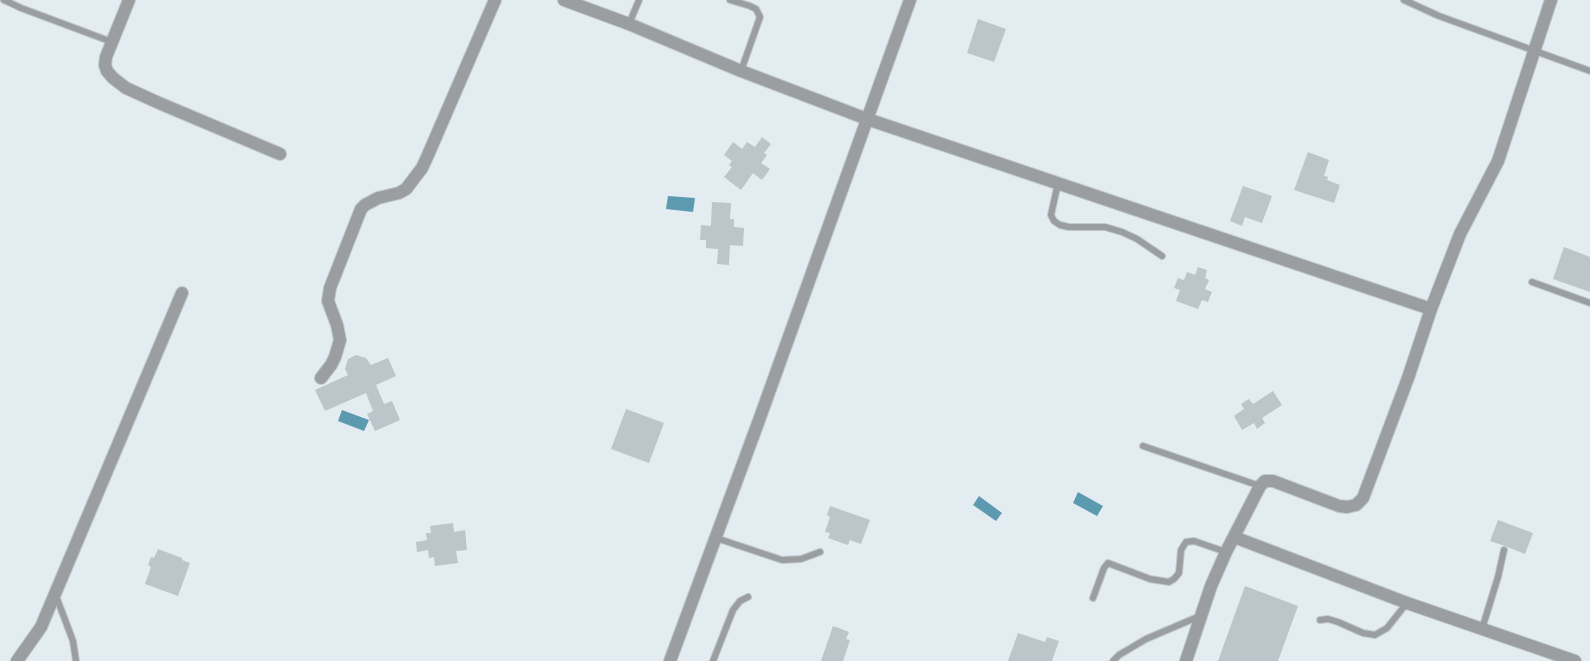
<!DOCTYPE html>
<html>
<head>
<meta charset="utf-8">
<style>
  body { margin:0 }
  canvas { display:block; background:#e3ecf0 }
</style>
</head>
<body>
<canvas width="1590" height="661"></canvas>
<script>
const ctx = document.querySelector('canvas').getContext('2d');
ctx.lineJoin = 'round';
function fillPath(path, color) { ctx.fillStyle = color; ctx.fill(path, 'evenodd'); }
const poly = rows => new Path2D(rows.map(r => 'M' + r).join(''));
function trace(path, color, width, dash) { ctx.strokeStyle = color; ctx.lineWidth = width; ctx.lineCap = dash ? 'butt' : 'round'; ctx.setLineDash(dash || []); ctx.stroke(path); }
const water = poly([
  [668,196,695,198,693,212,666,209],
  [342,410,369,420,364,431,338,421],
  [1078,492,1103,506,1097,516,1073,503],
  [979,496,1002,513,996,521,973,505]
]);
const building = poly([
  [978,19,1006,29,994,62,967,53],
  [762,137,771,144,764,153,767,155,761,163,770,169,762,180,753,173,741,190,724,177,732,167,729,165,732,161,724,155,733,142,742,149,747,142,755,147],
  [1308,152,1329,160,1324,176,1328,177,1327,180,1340,185,1334,203,1294,190],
  [1243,186,1272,196,1262,223,1245,217,1242,226,1230,221],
  [712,202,731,203,730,219,734,219,734,227,744,228,743,246,730,245,729,265,717,264,718,249,706,248,706,240,700,240,701,225,711,226],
  [1564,247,1590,257,1590,292,1553,279],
  [1198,267,1207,270,1205,278,1209,280,1205,289,1212,292,1208,302,1202,300,1198,309,1176,301,1180,290,1174,288,1178,278,1184,280,1187,272,1195,275],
  [356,355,366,358,371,365,388,358,396,376,376,385,384,404,392,401,400,420,375,431,367,414,373,411,366,393,325,411,315,390,348,375,345,369,348,359],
  [1273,391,1282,405,1262,418,1265,423,1257,429,1254,423,1242,430,1234,416,1244,409,1241,404,1249,399,1253,404],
  [626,409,664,423,649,463,611,449],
  [830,506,870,520,861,544,850,540,848,545,828,538,830,533,825,532,830,517,827,515],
  [1498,520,1533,533,1525,554,1505,546,1490,541],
  [453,523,454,532,465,530,467,550,456,551,458,563,435,566,434,557,429,558,428,550,417,552,416,542,427,540,426,533,431,533,430,526],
  [158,549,182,558,182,560,190,563,178,596,145,584,151,567,148,565,151,557,154,558],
  [1245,586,1298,606,1278,661,1218,661],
  [833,626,849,632,846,639,850,640,843,661,821,661],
  [1018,633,1045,642,1047,637,1059,641,1052,661,1008,661]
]);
const lane = poly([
  [4,0,21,8,112,42],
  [730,0,750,6,756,9,760,17,741,71],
  [1404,0,1439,16,1590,71],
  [629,24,639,0],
  [1058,183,1051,215,1054,221,1060,225,1069,227,1105,227,1122,232,1137,239,1162,256],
  [1532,282,1590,303],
  [1143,446,1260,486],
  [716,538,782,560,801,559,820,552],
  [56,596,73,641,76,661],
  [1093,598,1104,568,1108,563,1150,579,1169,582,1174,579,1179,573,1181,550,1186,542,1194,541,1226,552],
  [1320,620,1328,619,1338,622,1363,633,1375,635,1387,628,1407,603],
  [1482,629,1498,577,1504,550],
  [713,661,733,610,740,601,748,597],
  [1113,661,1119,655,1146,639,1200,616]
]);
const street = poly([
  [129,0,106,57,105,65,107,71,113,78,126,88,159,103,280,154],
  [564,0,629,24,741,71,867,119,1431,309],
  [321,378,331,365,335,357,340,340,337,325,328,301,330,288,361,209,365,205,378,198,399,193,406,189,422,168,428,155,495,0],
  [1234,537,1407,603,1575,661],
  [17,661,41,627,182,293],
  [670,661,758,423,910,0],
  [1186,661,1211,586,1226,552,1260,486,1265,481,1273,481,1339,506,1347,507,1356,505,1363,498,1408,378,1431,309,1460,234,1498,161,1551,0]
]);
fillPath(water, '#5c9aaf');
fillPath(building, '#bcc5c9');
trace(lane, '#c1c9cc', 8);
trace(street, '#c1c9cc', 14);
trace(lane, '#9a9ea0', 6);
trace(street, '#9a9ea0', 12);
</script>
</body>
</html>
